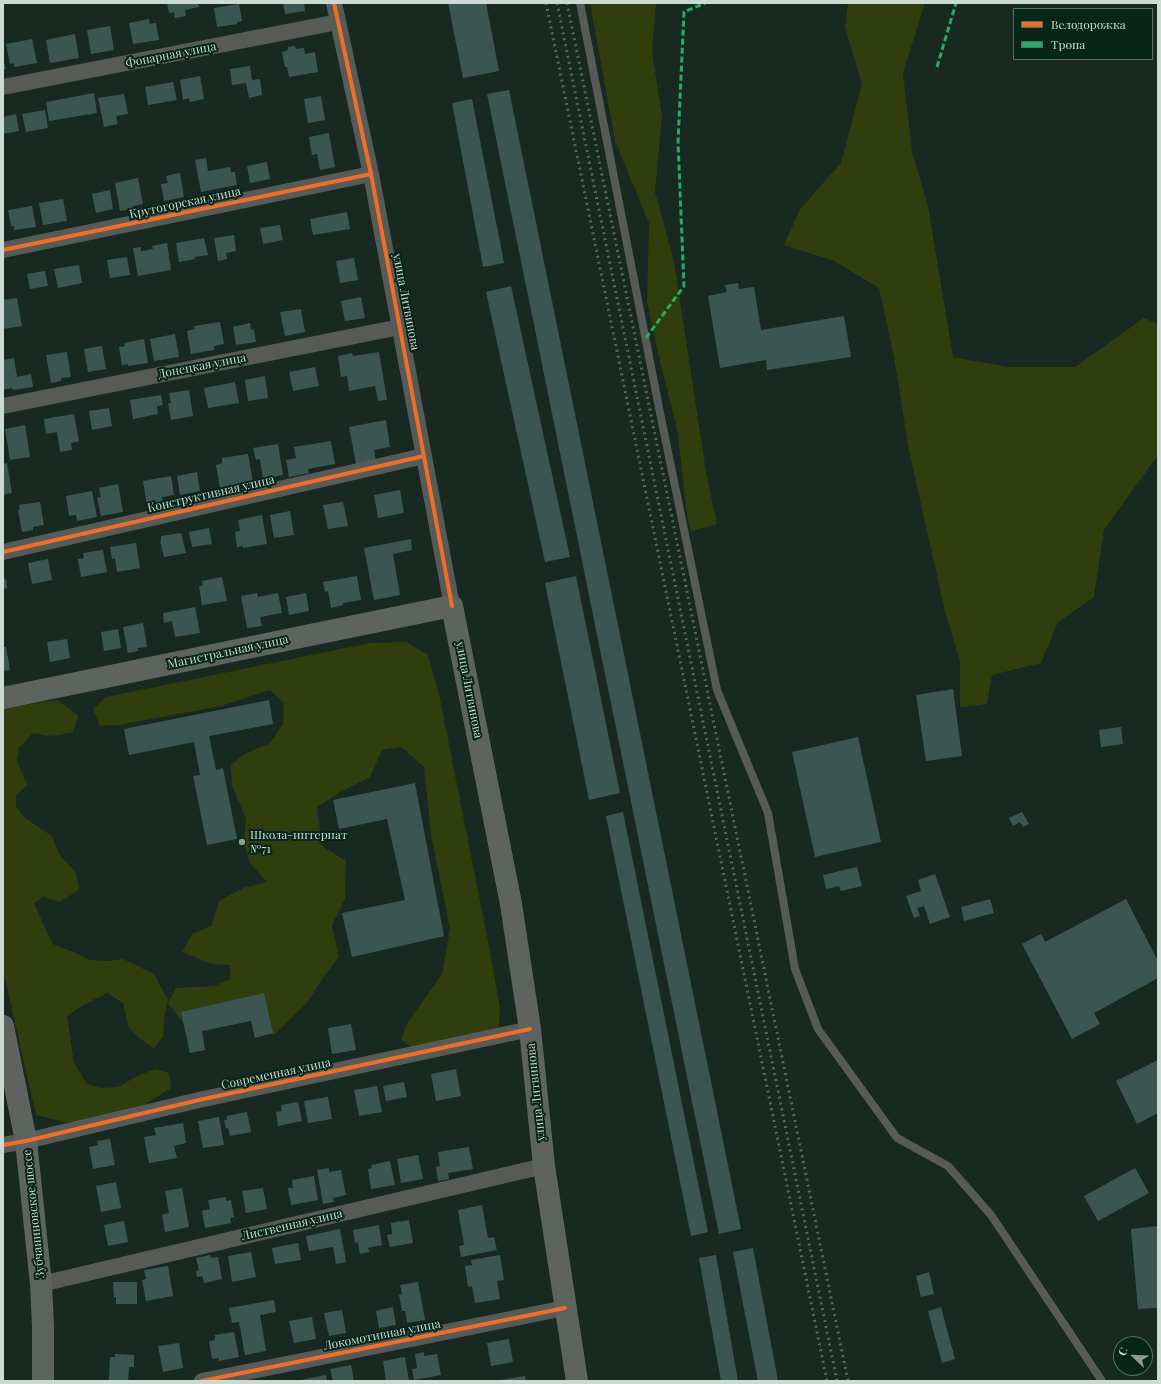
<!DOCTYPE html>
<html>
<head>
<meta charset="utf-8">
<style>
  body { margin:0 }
  #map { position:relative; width:1161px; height:1384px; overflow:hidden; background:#182922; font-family:"Playfair Display",serif }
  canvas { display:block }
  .frame { position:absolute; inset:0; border:4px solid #cbdbd3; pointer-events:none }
  .legend { position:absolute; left:1013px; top:8px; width:140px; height:52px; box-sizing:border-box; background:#08251a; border:1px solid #566e64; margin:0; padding:5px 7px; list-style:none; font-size:12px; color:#cbdbd3 }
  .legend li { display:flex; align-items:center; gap:8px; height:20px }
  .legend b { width:20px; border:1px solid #566e64 }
  .north { position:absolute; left:1113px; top:1336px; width:40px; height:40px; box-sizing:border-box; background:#08251a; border:1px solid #566e64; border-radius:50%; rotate:293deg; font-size:11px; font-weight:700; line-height:16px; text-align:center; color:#cbdbd3 }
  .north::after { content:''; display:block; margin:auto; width:14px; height:18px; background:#8c9d95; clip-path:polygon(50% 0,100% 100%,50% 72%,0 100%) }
</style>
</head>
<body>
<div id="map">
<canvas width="1161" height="1384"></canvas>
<div class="frame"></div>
<ul class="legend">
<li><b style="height:5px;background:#ee6e29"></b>Велодорожка</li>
<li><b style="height:5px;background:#26ab63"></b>Тропа</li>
</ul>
<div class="north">С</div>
</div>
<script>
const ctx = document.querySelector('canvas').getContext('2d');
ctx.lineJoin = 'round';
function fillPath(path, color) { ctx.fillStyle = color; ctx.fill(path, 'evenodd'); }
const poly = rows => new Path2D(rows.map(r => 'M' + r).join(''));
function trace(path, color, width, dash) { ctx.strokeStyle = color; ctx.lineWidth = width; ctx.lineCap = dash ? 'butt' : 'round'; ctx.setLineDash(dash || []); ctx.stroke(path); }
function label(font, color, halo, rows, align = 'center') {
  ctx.font = font + ' "Playfair Display",serif'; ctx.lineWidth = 4; ctx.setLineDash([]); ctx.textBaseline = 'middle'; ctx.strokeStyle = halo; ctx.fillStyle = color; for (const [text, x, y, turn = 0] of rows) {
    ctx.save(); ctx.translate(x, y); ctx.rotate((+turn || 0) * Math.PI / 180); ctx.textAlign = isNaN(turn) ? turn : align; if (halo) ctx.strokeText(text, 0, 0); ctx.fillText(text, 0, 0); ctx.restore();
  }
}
const green = poly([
  [590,3,656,3,652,51,662,116,655,192,674,261,706,472,717,524,691,531,687,515,677,429,657,349,647,302,649,223,615,141],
  [848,3,925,3,903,73,912,152,928,206,953,357,1008,367,1075,367,1144,318,1158,324,1158,455,1104,530,1094,597,1058,622,1041,663,992,675,987,704,960,707,960,661,945,611,909,451,894,357,879,288,834,261,784,245,800,209,841,163,862,84,845,27],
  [406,642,428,655,439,694,490,951,500,1009,498,1036,417,1051,401,1039,408,1022,442,974,450,929,431,835,424,767,401,747,382,750,370,777,339,793,317,807,322,846,346,861,345,899,332,925,339,957,322,979,308,1002,274,1035,257,1027,255,1008,184,1024,168,1003,176,988,215,986,230,979,230,965,212,964,182,952,192,934,211,926,219,901,243,888,267,882,249,862,244,841,246,818,232,786,231,765,245,754,270,743,283,724,284,703,270,690,221,706,119,725,100,726,93,709,106,697,370,643],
  [58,700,79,716,72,733,50,736,33,733,19,748,17,761,23,775,28,785,16,795,16,807,25,818,52,836,59,854,76,873,79,890,60,902,43,897,34,903,45,928,53,944,71,951,90,960,108,961,123,959,154,974,168,1000,164,1019,163,1037,154,1048,139,1038,128,1026,123,1003,107,993,83,1005,67,1016,74,1063,87,1084,101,1088,118,1087,137,1076,155,1069,169,1073,171,1088,146,1104,70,1123,36,1115,3,970,3,708]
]);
const building = poly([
  [167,3,198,3,199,7,185,10,186,16,175,18,174,12,169,13],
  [283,3,304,3,305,11,285,14],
  [448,3,486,3,499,71,463,78],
  [239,4,242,21,237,22,237,24,217,27,214,8],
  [149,19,150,24,156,23,159,40,133,44,129,23],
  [110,26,114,50,91,54,87,30],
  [75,34,79,58,50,63,46,40],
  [32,39,37,63,14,67,14,63,10,64,6,44],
  [295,46,296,49,304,48,305,54,315,52,318,72,289,77,287,67,285,67,282,52,288,50,288,47],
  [3,59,6,69,3,69],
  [250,66,252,80,260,79,262,95,249,98,246,83,232,85,230,69],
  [200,76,204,99,190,102,189,98,183,100,180,80],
  [173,82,177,100,148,105,145,87],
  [509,90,741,1229,719,1234,487,94],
  [94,93,97,113,49,121,46,102],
  [124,94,128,114,116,116,118,124,104,127,98,98],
  [321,96,325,120,308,123,304,99],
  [472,99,504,263,483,267,452,103],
  [45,110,48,128,26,132,22,114],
  [16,114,19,131,3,134,3,117],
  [329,133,335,167,320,170,317,154,312,155,309,137],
  [206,158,208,171,230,167,231,172,235,172,237,185,201,192,195,160],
  [267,162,270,179,250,183,247,166],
  [180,173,184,197,164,201,161,184,168,183,166,176],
  [138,178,143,204,133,206,133,209,120,211,115,183],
  [110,190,113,209,96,213,92,194],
  [63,199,67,221,43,225,39,203],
  [32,206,36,227,14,230,14,226,11,226,8,210],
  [347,212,350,229,313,235,310,219],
  [280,225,283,240,263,244,260,228],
  [234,235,236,251,226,253,227,259,218,261,214,238],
  [204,238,208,255,194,257,195,259,179,262,176,243],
  [167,243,171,270,138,276,133,248,141,247,141,251,153,249,152,246],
  [127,257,130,275,110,278,107,260],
  [354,258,358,280,340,283,336,261],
  [79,265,82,283,58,288,54,269],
  [45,271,48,286,30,289,27,274],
  [738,283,739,289,754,287,761,330,844,316,851,357,767,370,766,360,720,368,708,296,727,292,725,285],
  [511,286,570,557,545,562,486,292],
  [361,297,365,318,345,321,341,301],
  [17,298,22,326,3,329,3,300],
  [301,309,305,332,285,336,280,312],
  [220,322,224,344,214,346,214,350,191,354,187,331,195,329,194,326],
  [250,323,251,330,254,329,256,342,236,345,233,327],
  [175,334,179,357,154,361,150,339],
  [144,339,148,363,128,366,128,364,122,365,119,347,125,346,124,343],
  [102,346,106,369,88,372,84,349],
  [67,352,71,377,61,378,61,381,51,383,46,355],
  [379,352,387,400,378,401,375,386,349,391,347,376,341,377,338,356,352,353,353,356],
  [14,358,17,377,31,374,33,387,13,390,12,388,3,390,3,360],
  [315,367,319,386,293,391,289,372],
  [265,376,268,398,248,401,245,380],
  [235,382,239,403,208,408,204,388],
  [189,390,193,416,171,420,168,403,171,403,169,393],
  [161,395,163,405,157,406,158,414,133,419,130,400],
  [109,408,112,426,92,430,89,411],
  [74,414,79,441,71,443,72,450,60,452,57,432,46,434,44,419],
  [386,420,390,447,374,450,376,461,356,464,349,427],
  [25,425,30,457,10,460,5,429],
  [331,441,335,464,308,469,309,473,289,477,286,460,296,458,294,447],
  [278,444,283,475,263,479,260,459,256,460,253,448],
  [248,454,253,482,220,488,216,465,222,463,222,458],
  [7,463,12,493,3,495,3,464],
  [197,472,200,491,180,495,177,476],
  [171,476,174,495,162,497,163,503,147,506,143,481],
  [118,484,123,512,101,516,97,498,101,497,99,488],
  [400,490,404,513,378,518,374,495],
  [92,491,97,517,77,521,76,515,69,516,66,496],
  [40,502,44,525,33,527,33,530,22,532,18,510,20,510,19,505],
  [343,502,348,526,328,529,323,505],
  [290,511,294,535,274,538,270,515],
  [262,515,267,544,243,548,243,546,237,547,235,532,240,531,238,520],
  [209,528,212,544,192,547,189,532],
  [181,533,186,553,164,557,160,541,161,541,161,536],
  [411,539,412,550,393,554,400,595,374,600,364,548],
  [136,543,140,568,117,572,115,558,112,559,110,547],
  [103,550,107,572,81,577,78,559,84,558,83,553],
  [48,559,52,580,32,584,28,563],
  [357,576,361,600,343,603,343,605,331,608,328,591,325,592,323,582],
  [576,576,620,793,589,800,545,583],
  [222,577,227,601,202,605,199,586,203,586,202,581],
  [6,579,7,588,3,589,3,580],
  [257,593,258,597,278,593,282,613,260,617,262,626,247,628,241,596],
  [306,593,309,611,289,615,286,597],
  [195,607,200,633,175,637,172,621,164,623,163,613],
  [143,623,147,647,138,648,138,651,128,653,123,627],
  [118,629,121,648,104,651,101,632],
  [67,639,70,658,50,662,47,642],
  [3,647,6,647,10,670,3,671],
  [953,689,962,756,926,761,916,695],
  [269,700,273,724,209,736,216,770,223,768,237,839,207,845,193,776,200,775,194,742,129,755,124,729],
  [1121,727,1123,744,1101,747,1099,730],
  [858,737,881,842,815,857,792,752],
  [415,783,444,936,352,957,342,913,405,900,387,819,339,829,333,800],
  [623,812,708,1232,691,1236,606,816],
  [1022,812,1029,824,1023,827,1020,822,1013,826,1009,818],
  [857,867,862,886,841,891,839,886,826,889,823,875],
  [935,874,950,917,930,924,924,906,917,908,920,916,914,918,906,896,921,891,918,880],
  [990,899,994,913,964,921,961,907],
  [1126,899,1158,961,1158,978,1094,1013,1100,1024,1072,1039,1022,944,1041,934,1045,942],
  [264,993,273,1033,255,1038,251,1021,202,1031,205,1050,190,1053,181,1012],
  [351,1024,356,1050,332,1054,328,1028],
  [1158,1060,1158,1113,1137,1124,1116,1081],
  [456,1069,461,1096,436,1101,431,1074],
  [404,1082,407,1097,386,1101,383,1086],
  [377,1086,382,1112,359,1116,354,1090],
  [328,1097,332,1119,308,1123,304,1101],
  [298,1102,302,1121,278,1126,276,1112,282,1111,281,1105],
  [247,1112,251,1132,230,1136,228,1128,226,1129,224,1120,227,1120,226,1116],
  [219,1117,224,1145,203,1148,198,1121],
  [183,1123,186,1143,174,1146,177,1158,149,1163,144,1137,156,1135,154,1128],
  [110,1139,115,1165,93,1169,89,1147,98,1145,97,1141],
  [469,1147,473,1169,448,1173,449,1179,438,1181,436,1167,440,1166,438,1152],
  [418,1155,423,1179,401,1183,397,1159],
  [390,1161,395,1185,371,1189,368,1169,372,1168,371,1165],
  [329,1168,329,1172,341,1170,346,1195,333,1198,334,1202,323,1204,317,1170],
  [1135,1168,1149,1193,1098,1221,1084,1196],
  [314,1176,318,1200,291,1205,288,1188,293,1188,292,1180],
  [116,1182,121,1208,101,1212,96,1186],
  [182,1188,189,1227,165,1232,162,1215,169,1213,165,1191],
  [263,1188,267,1209,246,1213,242,1191],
  [226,1197,226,1201,231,1200,234,1217,230,1218,231,1223,205,1228,202,1211,210,1209,208,1200],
  [482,1205,488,1238,494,1237,497,1250,461,1257,459,1246,464,1245,458,1210],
  [409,1220,413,1243,390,1247,387,1235,392,1234,391,1223],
  [124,1221,128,1242,108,1246,104,1225],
  [379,1225,382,1245,368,1248,369,1252,360,1254,358,1242,355,1243,353,1230],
  [1158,1226,1158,1308,1138,1309,1131,1229],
  [340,1229,346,1262,336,1264,333,1247,309,1251,306,1236],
  [298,1243,301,1260,275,1264,272,1248],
  [753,1248,778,1381,758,1381,733,1252],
  [251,1252,256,1277,232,1282,228,1256],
  [210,1255,211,1258,218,1257,222,1279,204,1283,202,1276,197,1277,196,1271,199,1270,196,1258],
  [500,1255,504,1280,497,1281,500,1299,475,1303,472,1286,468,1287,465,1266,472,1265,471,1260],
  [716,1255,738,1381,721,1381,699,1258],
  [168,1266,173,1296,146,1301,142,1280,146,1279,144,1270],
  [929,1272,934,1294,921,1297,916,1276],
  [113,1282,137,1282,137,1304,116,1304,116,1297,114,1297],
  [418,1282,425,1320,407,1323,405,1311,402,1311,399,1295,402,1294,400,1285],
  [274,1300,276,1312,260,1315,266,1351,245,1355,239,1322,232,1323,229,1308],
  [393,1307,396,1325,379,1328,376,1311],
  [941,1307,955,1359,942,1363,928,1311],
  [342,1310,346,1333,329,1336,324,1313],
  [312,1317,316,1339,294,1343,289,1321],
  [234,1332,239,1357,219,1361,219,1358,212,1359,209,1341,215,1340,215,1335],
  [509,1339,513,1362,491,1366,487,1343],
  [179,1343,183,1368,163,1372,158,1346],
  [424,1352,424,1356,437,1354,441,1375,414,1380,412,1369,417,1368,415,1354],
  [115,1354,134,1355,134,1367,129,1367,128,1381,109,1380,110,1357,115,1357],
  [405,1357,409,1381,386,1381,383,1361],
  [351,1365,354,1381,333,1381,330,1369],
  [326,1375,327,1381,301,1381,301,1380],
  [525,1376,526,1381,500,1381,500,1380]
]);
const service = poly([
  [580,3,661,418,717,690,768,813,795,969,818,1029,897,1138,948,1166,991,1215,1102,1381]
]);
const minor = poly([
  [334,3,371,174,452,606],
  [3,87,338,22],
  [3,250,371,174],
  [3,406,400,327],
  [3,552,424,456],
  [3,1145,26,1141,199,1100,530,1029],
  [41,1284,544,1166],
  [202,1381,565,1308]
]);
const primary = poly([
  [3,698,452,606,511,904,530,1029,544,1166,577,1381],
  [3,1026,26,1141,41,1284,43,1326,43,1381]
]);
const rail = poly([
  [546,3,827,1381],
  [557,3,837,1381],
  [567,3,848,1381]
]);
const quiet = poly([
  [937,67,956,3],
  [646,338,684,286,678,142,684,12,705,3]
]);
const cycleway = poly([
  [334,3,371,174,452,606],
  [3,250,371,174],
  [3,552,424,456],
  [3,1145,26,1141,199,1100,530,1029],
  [202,1381,565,1308]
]);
const markers = [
  [242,842,4,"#8c9d95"]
];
const streetNames = [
  ["Фонарная улица",171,55,-11],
  ["Крутогорская улица",185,203,-12],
  ["улица Литвинова",406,302,79],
  ["Донецкая улица",202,366,-11],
  ["Конструктивная улица",211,494,-13],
  ["Магистральная улица",228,652,-12],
  ["улица Литвинова",469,690,79],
  ["Современная улица",276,1074,-12],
  ["улица Литвинова",536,1092,-96],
  ["Зубчаниновское шоссе",34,1214,-96],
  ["Лиственная улица",292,1225,-13],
  ["Локомотивная улица",382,1335,-11]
];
const poiNames = [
  ["Школа-интернат",250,835],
  ["№71",250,849]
];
fillPath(green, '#303d0c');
fillPath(building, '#3b5651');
trace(service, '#565b57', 8);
trace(minor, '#565b57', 16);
trace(primary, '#5d645f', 22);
trace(rail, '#5a645e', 3, [2, 4]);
trace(quiet, '#26ab63', 3, [6, 3]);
trace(cycleway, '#ee6e29', 4);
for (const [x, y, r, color] of markers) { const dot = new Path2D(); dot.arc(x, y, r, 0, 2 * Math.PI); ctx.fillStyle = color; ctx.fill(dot); trace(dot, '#08251a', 1.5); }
label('12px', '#cbdbd3', '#08251a', streetNames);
label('12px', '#cbdbd3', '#08251a', poiNames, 'left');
</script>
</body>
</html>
